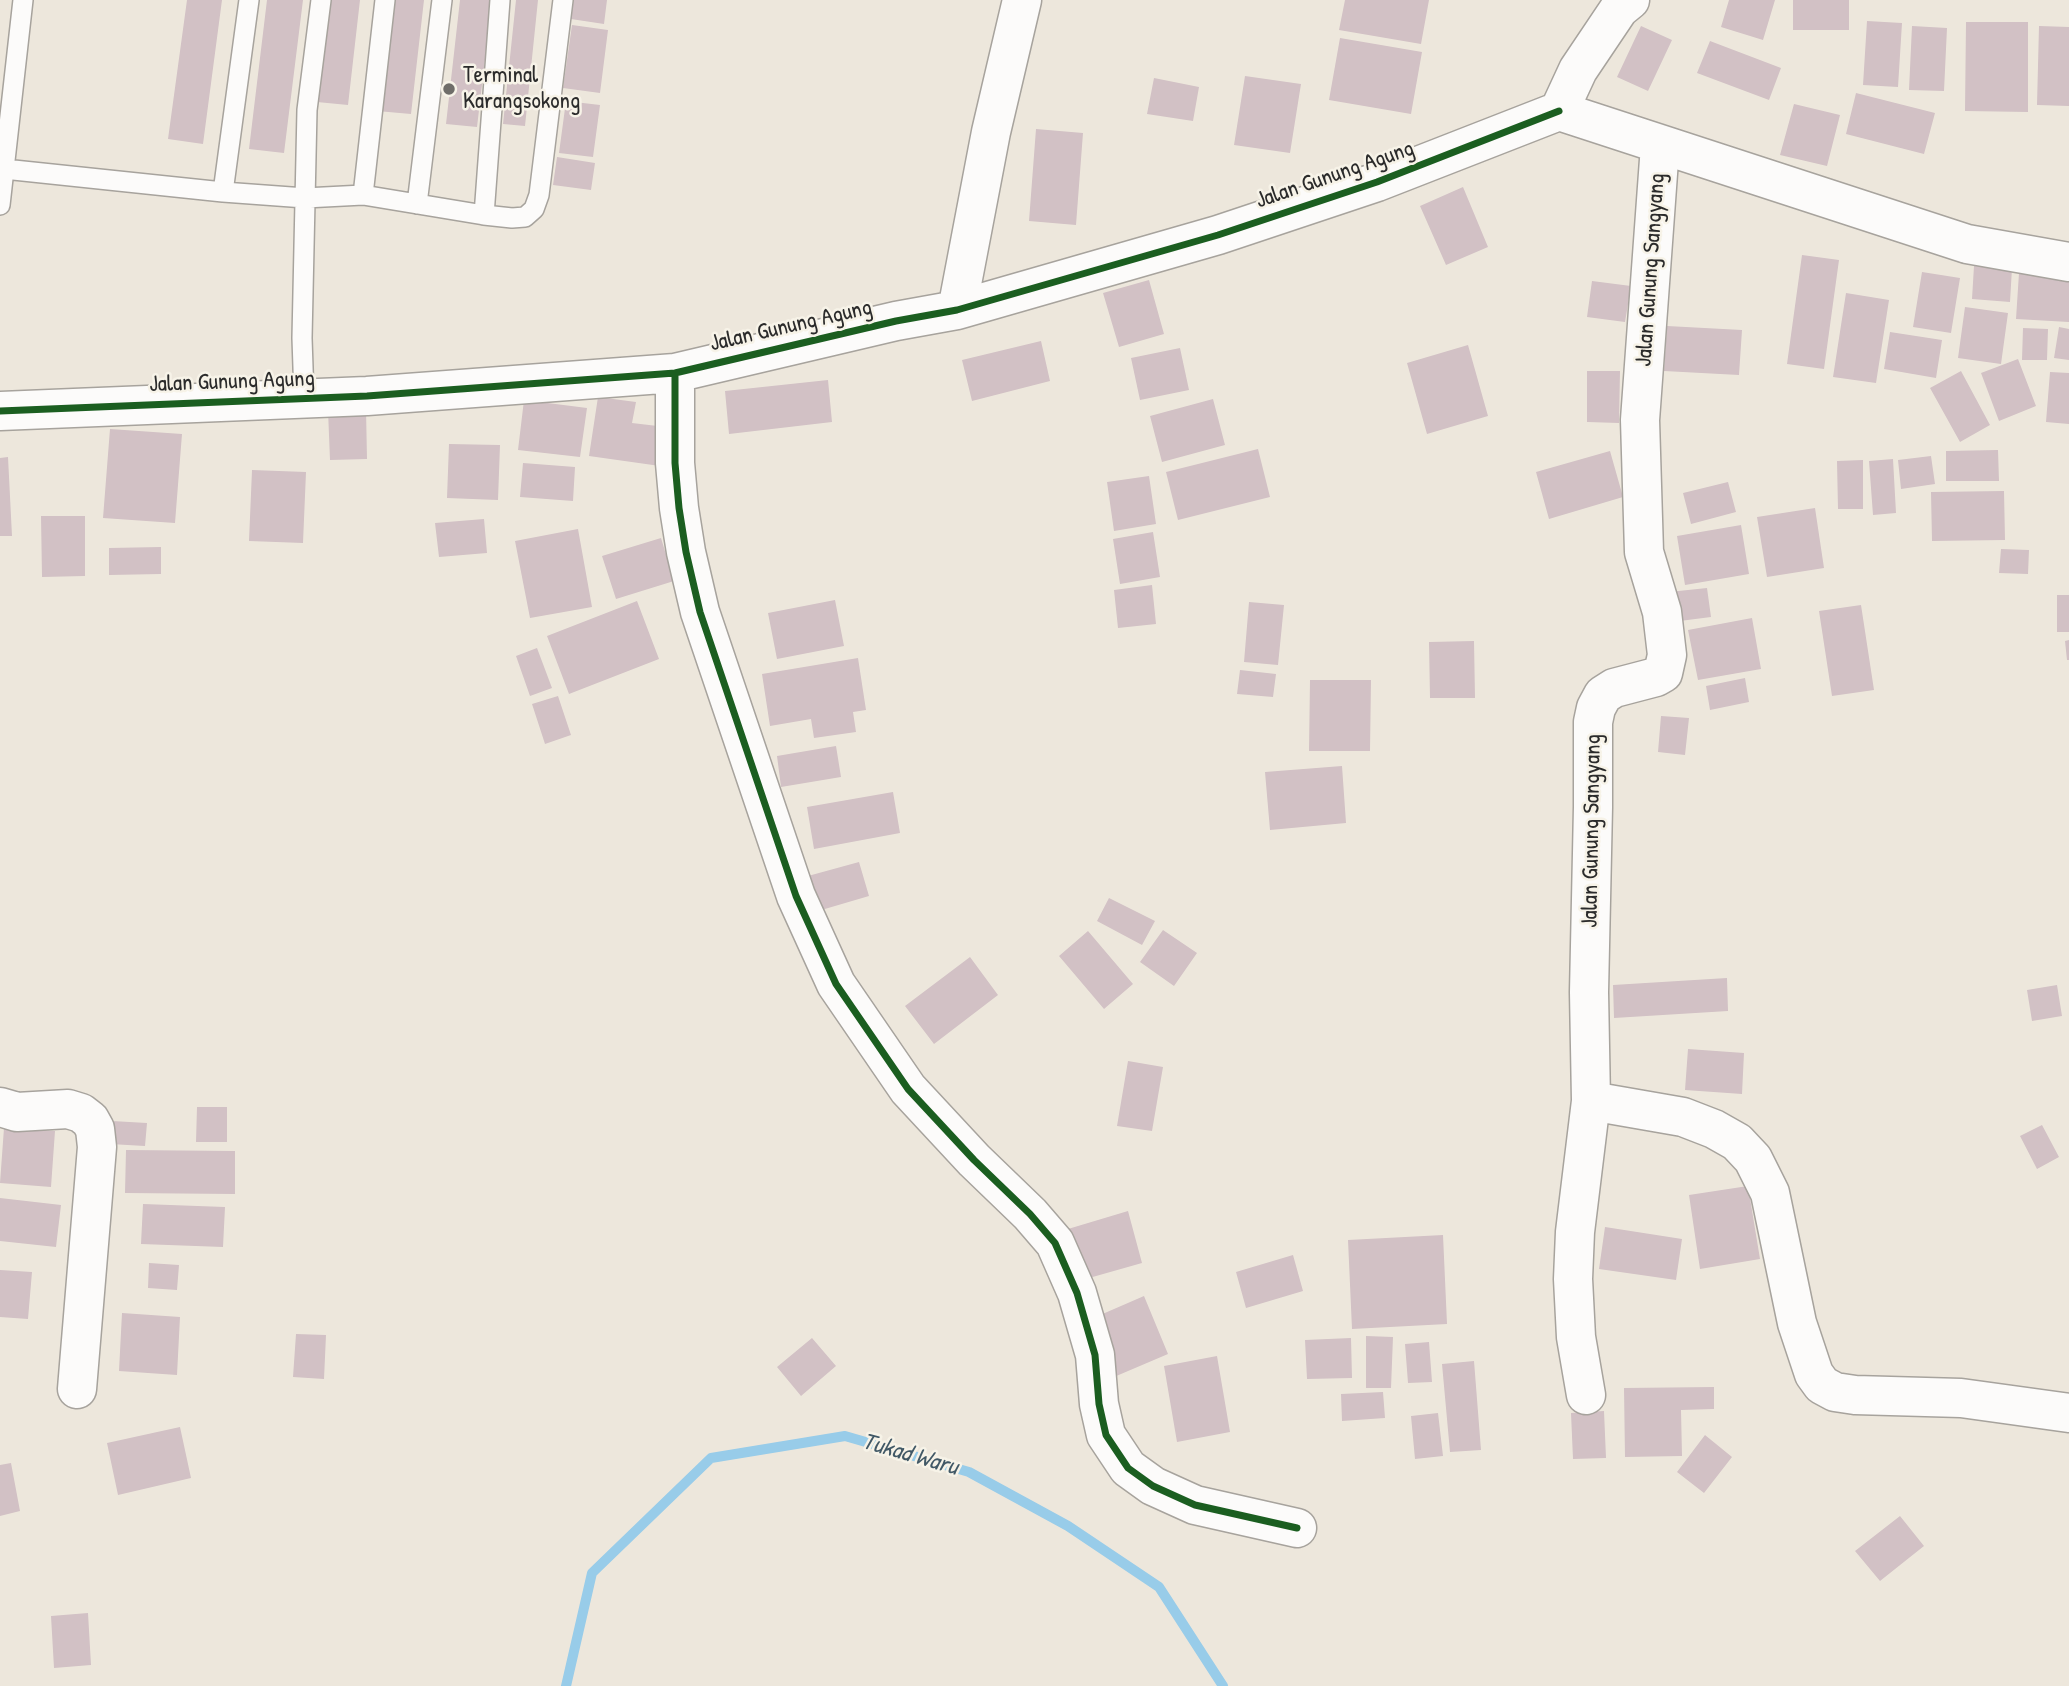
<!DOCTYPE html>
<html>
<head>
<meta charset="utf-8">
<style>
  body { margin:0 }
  canvas { display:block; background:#ede7dc }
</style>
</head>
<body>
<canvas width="2069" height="1686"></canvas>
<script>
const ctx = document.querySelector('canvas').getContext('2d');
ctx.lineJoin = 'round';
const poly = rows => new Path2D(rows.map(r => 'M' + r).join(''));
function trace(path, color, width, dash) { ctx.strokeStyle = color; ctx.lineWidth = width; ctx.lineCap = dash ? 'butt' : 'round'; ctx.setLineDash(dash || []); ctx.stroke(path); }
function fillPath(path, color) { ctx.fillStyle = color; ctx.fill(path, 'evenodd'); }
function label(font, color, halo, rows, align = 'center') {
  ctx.font = font + ' "Patrick Hand",sans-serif'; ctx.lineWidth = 5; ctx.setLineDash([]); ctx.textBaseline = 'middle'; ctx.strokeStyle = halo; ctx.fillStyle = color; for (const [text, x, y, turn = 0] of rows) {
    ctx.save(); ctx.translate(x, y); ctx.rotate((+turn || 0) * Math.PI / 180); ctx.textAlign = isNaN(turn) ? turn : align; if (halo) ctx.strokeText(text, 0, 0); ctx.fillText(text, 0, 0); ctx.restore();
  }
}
const stream = poly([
  [566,1686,592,1573,711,1458,845,1436,969,1472,1068,1526,1159,1587,1223,1686]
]);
const building = poly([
  [187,0,222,0,203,144,168,139],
  [267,0,303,0,284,153,249,149],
  [329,0,360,0,348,105,317,102],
  [390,0,424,0,411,114,377,111],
  [460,0,492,0,477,127,446,124],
  [516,0,538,0,525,126,503,124],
  [573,0,607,0,604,24,571,19],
  [1345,0,1429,0,1421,44,1339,30],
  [1729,0,1775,0,1763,40,1721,27],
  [1793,0,1849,0,1849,30,1793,30],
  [1867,21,1902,23,1898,87,1863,85],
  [1966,22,2028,22,2028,112,1965,111],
  [572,25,608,30,600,93,563,88],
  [1641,26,1672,40,1648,91,1617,77],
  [1912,26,1947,28,1944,91,1909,90],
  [2039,26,2069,27,2069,106,2037,105],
  [1340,38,1422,52,1411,114,1329,100],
  [1710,41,1781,68,1769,100,1697,73],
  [1245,76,1301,84,1290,153,1234,145],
  [1154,78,1199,87,1193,121,1147,114],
  [1856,93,1935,113,1924,154,1846,134],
  [566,101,600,105,593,157,559,153],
  [1794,104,1840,115,1827,166,1780,155],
  [1036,129,1083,133,1076,225,1029,221],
  [557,157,595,163,591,190,553,185],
  [1463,187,1488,247,1446,265,1420,206],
  [1802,255,1839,260,1824,369,1787,364],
  [1974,266,2012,268,2010,302,1972,299],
  [1922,272,1960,278,1951,333,1913,327],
  [2019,273,2069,275,2069,322,2016,319],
  [1149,280,1164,334,1119,347,1103,293],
  [1592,281,1631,286,1625,322,1587,317],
  [1846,293,1889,300,1876,383,1833,377],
  [1965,307,2008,313,2001,364,1958,358],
  [1667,326,1742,330,1739,375,1664,371],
  [2059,327,2069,329,2069,360,2054,358],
  [2023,328,2048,329,2047,360,2022,360],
  [1890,332,1942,340,1936,378,1884,369],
  [1041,341,1050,381,972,401,962,360],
  [1468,345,1488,416,1427,434,1407,363],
  [1180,348,1189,390,1140,400,1131,358],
  [2018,359,2036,406,1999,421,1981,373],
  [1587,371,1620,371,1619,423,1587,422],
  [1961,371,1990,425,1960,442,1930,388],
  [2050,372,2069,373,2069,424,2046,422],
  [828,380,832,422,729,434,725,391],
  [598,397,636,402,632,423,666,427,660,466,589,456],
  [1213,399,1225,445,1162,462,1150,416],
  [524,400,587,408,580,457,518,450],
  [366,409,367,459,330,460,328,410],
  [110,429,182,434,175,523,103,518],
  [449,444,500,445,498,500,447,498],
  [1258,449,1270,497,1178,520,1166,472],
  [1998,450,1999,481,1946,481,1946,451],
  [1610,451,1623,497,1549,519,1536,472],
  [1931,456,1935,484,1901,489,1898,460],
  [8,457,12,536,0,536,0,458],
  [1893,459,1896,513,1873,515,1869,461],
  [1863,460,1863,509,1838,509,1837,461],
  [523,463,575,467,573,501,520,497],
  [252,470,306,472,303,543,249,541],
  [1149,476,1156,524,1114,531,1107,482],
  [1728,482,1736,512,1691,524,1683,493],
  [2004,491,2005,540,1932,541,1931,492],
  [1815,508,1824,568,1767,577,1757,517],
  [41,516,85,516,85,576,42,577],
  [484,519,487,553,439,557,435,523],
  [1741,525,1749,574,1685,585,1677,536],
  [578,529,592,607,530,618,515,541],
  [1153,532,1160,577,1120,584,1113,539],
  [661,538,674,581,616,599,602,556],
  [161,547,161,574,109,575,109,548],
  [2001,549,2029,550,2028,574,1999,573],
  [1152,585,1156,624,1118,628,1114,590],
  [1707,588,1711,617,1672,622,1669,592],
  [2057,595,2069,595,2069,632,2057,632],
  [835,600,844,646,777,659,768,613],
  [637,601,659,659,569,694,547,636],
  [1249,602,1284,605,1278,665,1244,662],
  [1861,605,1874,690,1832,696,1819,611],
  [1752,618,1761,669,1698,680,1688,630],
  [2069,640,2069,660,2067,660,2065,641],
  [1474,641,1475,698,1430,698,1429,642],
  [537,648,552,688,530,696,516,656],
  [858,658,866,710,853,712,856,732,814,738,811,719,770,726,762,674],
  [1240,670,1276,674,1273,697,1237,694],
  [1745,678,1749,702,1710,710,1706,686],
  [1310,680,1371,680,1370,751,1309,751],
  [558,696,571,735,545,744,532,704],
  [1661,716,1689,718,1685,755,1658,752],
  [836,746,841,777,781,787,777,756],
  [1342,766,1346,823,1270,830,1265,772],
  [893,792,900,833,814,849,807,807],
  [859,862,869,896,818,911,808,876],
  [1109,898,1155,921,1142,945,1097,921],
  [1163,930,1197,953,1174,986,1140,962],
  [1088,931,1133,984,1104,1009,1059,956],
  [970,957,998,995,934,1044,905,1006],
  [1727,978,1728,1011,1614,1018,1613,985],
  [2057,985,2062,1016,2032,1021,2027,990],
  [1688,1049,1744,1053,1742,1094,1685,1090],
  [1128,1061,1163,1067,1152,1131,1117,1126],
  [197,1107,227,1107,227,1142,196,1142],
  [112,1121,147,1123,145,1146,110,1144],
  [2042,1125,2059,1157,2037,1169,2020,1136],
  [4,1128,55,1131,51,1187,0,1183],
  [126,1150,235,1151,235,1194,125,1193],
  [1748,1186,1760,1259,1700,1269,1689,1195],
  [0,1198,61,1205,56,1247,0,1241],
  [143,1204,225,1207,223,1247,141,1244],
  [1128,1211,1142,1263,1082,1280,1068,1229],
  [1605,1227,1682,1239,1676,1280,1599,1269],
  [1443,1235,1447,1324,1352,1329,1348,1240],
  [1293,1255,1303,1291,1246,1308,1236,1272],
  [149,1263,179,1265,177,1290,148,1288],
  [0,1270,32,1272,28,1319,0,1317],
  [1144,1296,1168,1354,1114,1377,1091,1319],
  [122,1313,180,1317,177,1375,119,1371],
  [296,1334,326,1335,324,1379,293,1377],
  [1366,1336,1393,1337,1391,1388,1366,1388],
  [812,1338,836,1366,801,1396,777,1367],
  [1351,1338,1352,1378,1307,1379,1305,1340],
  [1429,1342,1432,1382,1408,1383,1405,1344],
  [1217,1356,1230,1432,1177,1442,1164,1366],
  [1474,1361,1481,1450,1450,1452,1442,1364],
  [1714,1387,1714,1409,1681,1410,1682,1456,1625,1457,1624,1388],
  [1383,1392,1385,1418,1342,1421,1341,1394],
  [1604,1411,1606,1458,1573,1459,1571,1413],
  [1438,1413,1443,1456,1415,1459,1411,1416],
  [180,1427,191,1478,118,1495,107,1443],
  [1705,1435,1732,1457,1704,1493,1677,1472],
  [11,1463,20,1511,0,1516,0,1465],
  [1900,1516,1924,1546,1880,1581,1855,1551],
  [88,1613,91,1665,54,1668,51,1616]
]);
const service = poly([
  [4,169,223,192,305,198,363,195,484,215,512,218,525,217,534,209,539,195,563,0],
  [223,192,249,0],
  [363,195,385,0],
  [417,204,442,0],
  [0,205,23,0],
  [484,215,500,0],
  [304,397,302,338,307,110,321,0]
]);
const minor = poly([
  [1559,111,1967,244,2069,262],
  [1559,111,1578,70,1619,9,1630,0],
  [957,310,991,132,1022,0],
  [675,373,675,463,679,508,686,552,700,612,796,896,836,984,908,1089,974,1160,1030,1214,1055,1243,1077,1293,1095,1355,1099,1404,1106,1435,1128,1468,1153,1486,1195,1505,1297,1528],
  [0,411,367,396,675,373,896,321,957,310,1218,235,1377,182,1559,111],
  [1591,1101,1683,1117,1714,1129,1737,1142,1753,1159,1770,1193,1797,1323,1814,1374,1822,1385,1835,1392,1855,1395,1961,1398,2069,1413],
  [0,1107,17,1112,68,1109,81,1113,90,1120,95,1129,97,1147,77,1389],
  [1586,1395,1576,1337,1573,1279,1575,1232,1591,1101,1589,992,1593,807,1593,722,1596,708,1603,695,1614,688,1656,677,1663,673,1667,655,1662,612,1644,552,1640,420,1660,146]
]);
const cycleway = poly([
  [675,373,675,463,679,508,686,552,700,612,796,896,836,984,908,1089,974,1160,1030,1214,1055,1243,1077,1293,1095,1355,1099,1404,1106,1435,1128,1468,1153,1486,1195,1505,1297,1528],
  [0,411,367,396,675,373,896,321,957,310,1218,235,1377,182,1559,111]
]);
const markers = [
  [449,89,7,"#6f6d69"]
];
const poiNames = [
  ["Terminal",463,76],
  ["Karangsokong",463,102]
];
const streetNames = [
  ["Jalan Gunung Agung",1335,175,-19],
  ["Jalan Gunung Sangyang",1651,270,-86],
  ["Jalan Gunung Agung",791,326,-13],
  ["Jalan Gunung Agung",232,382,-2],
  ["Jalan Gunung Sangyang",1592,831,-89]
];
const waterNames = [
  ["Tukad Waru",910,1455,16]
];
trace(stream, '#98cce9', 10);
fillPath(building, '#d2c1c5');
trace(service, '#a7a39d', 22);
trace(minor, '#a7a39d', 41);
trace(service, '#fcfbfa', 19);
trace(minor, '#fcfbfa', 38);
trace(cycleway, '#1b5e20', 7);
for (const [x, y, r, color] of markers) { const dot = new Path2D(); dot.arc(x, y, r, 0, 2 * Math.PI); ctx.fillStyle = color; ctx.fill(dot); trace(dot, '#f7f3e8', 2.5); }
label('23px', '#2b2b2b', '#f7f3e8', poiNames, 'left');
label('23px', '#2b2b2b', '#f7f3e8', streetNames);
label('italic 24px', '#415866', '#f7f3e8', waterNames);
</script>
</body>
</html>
